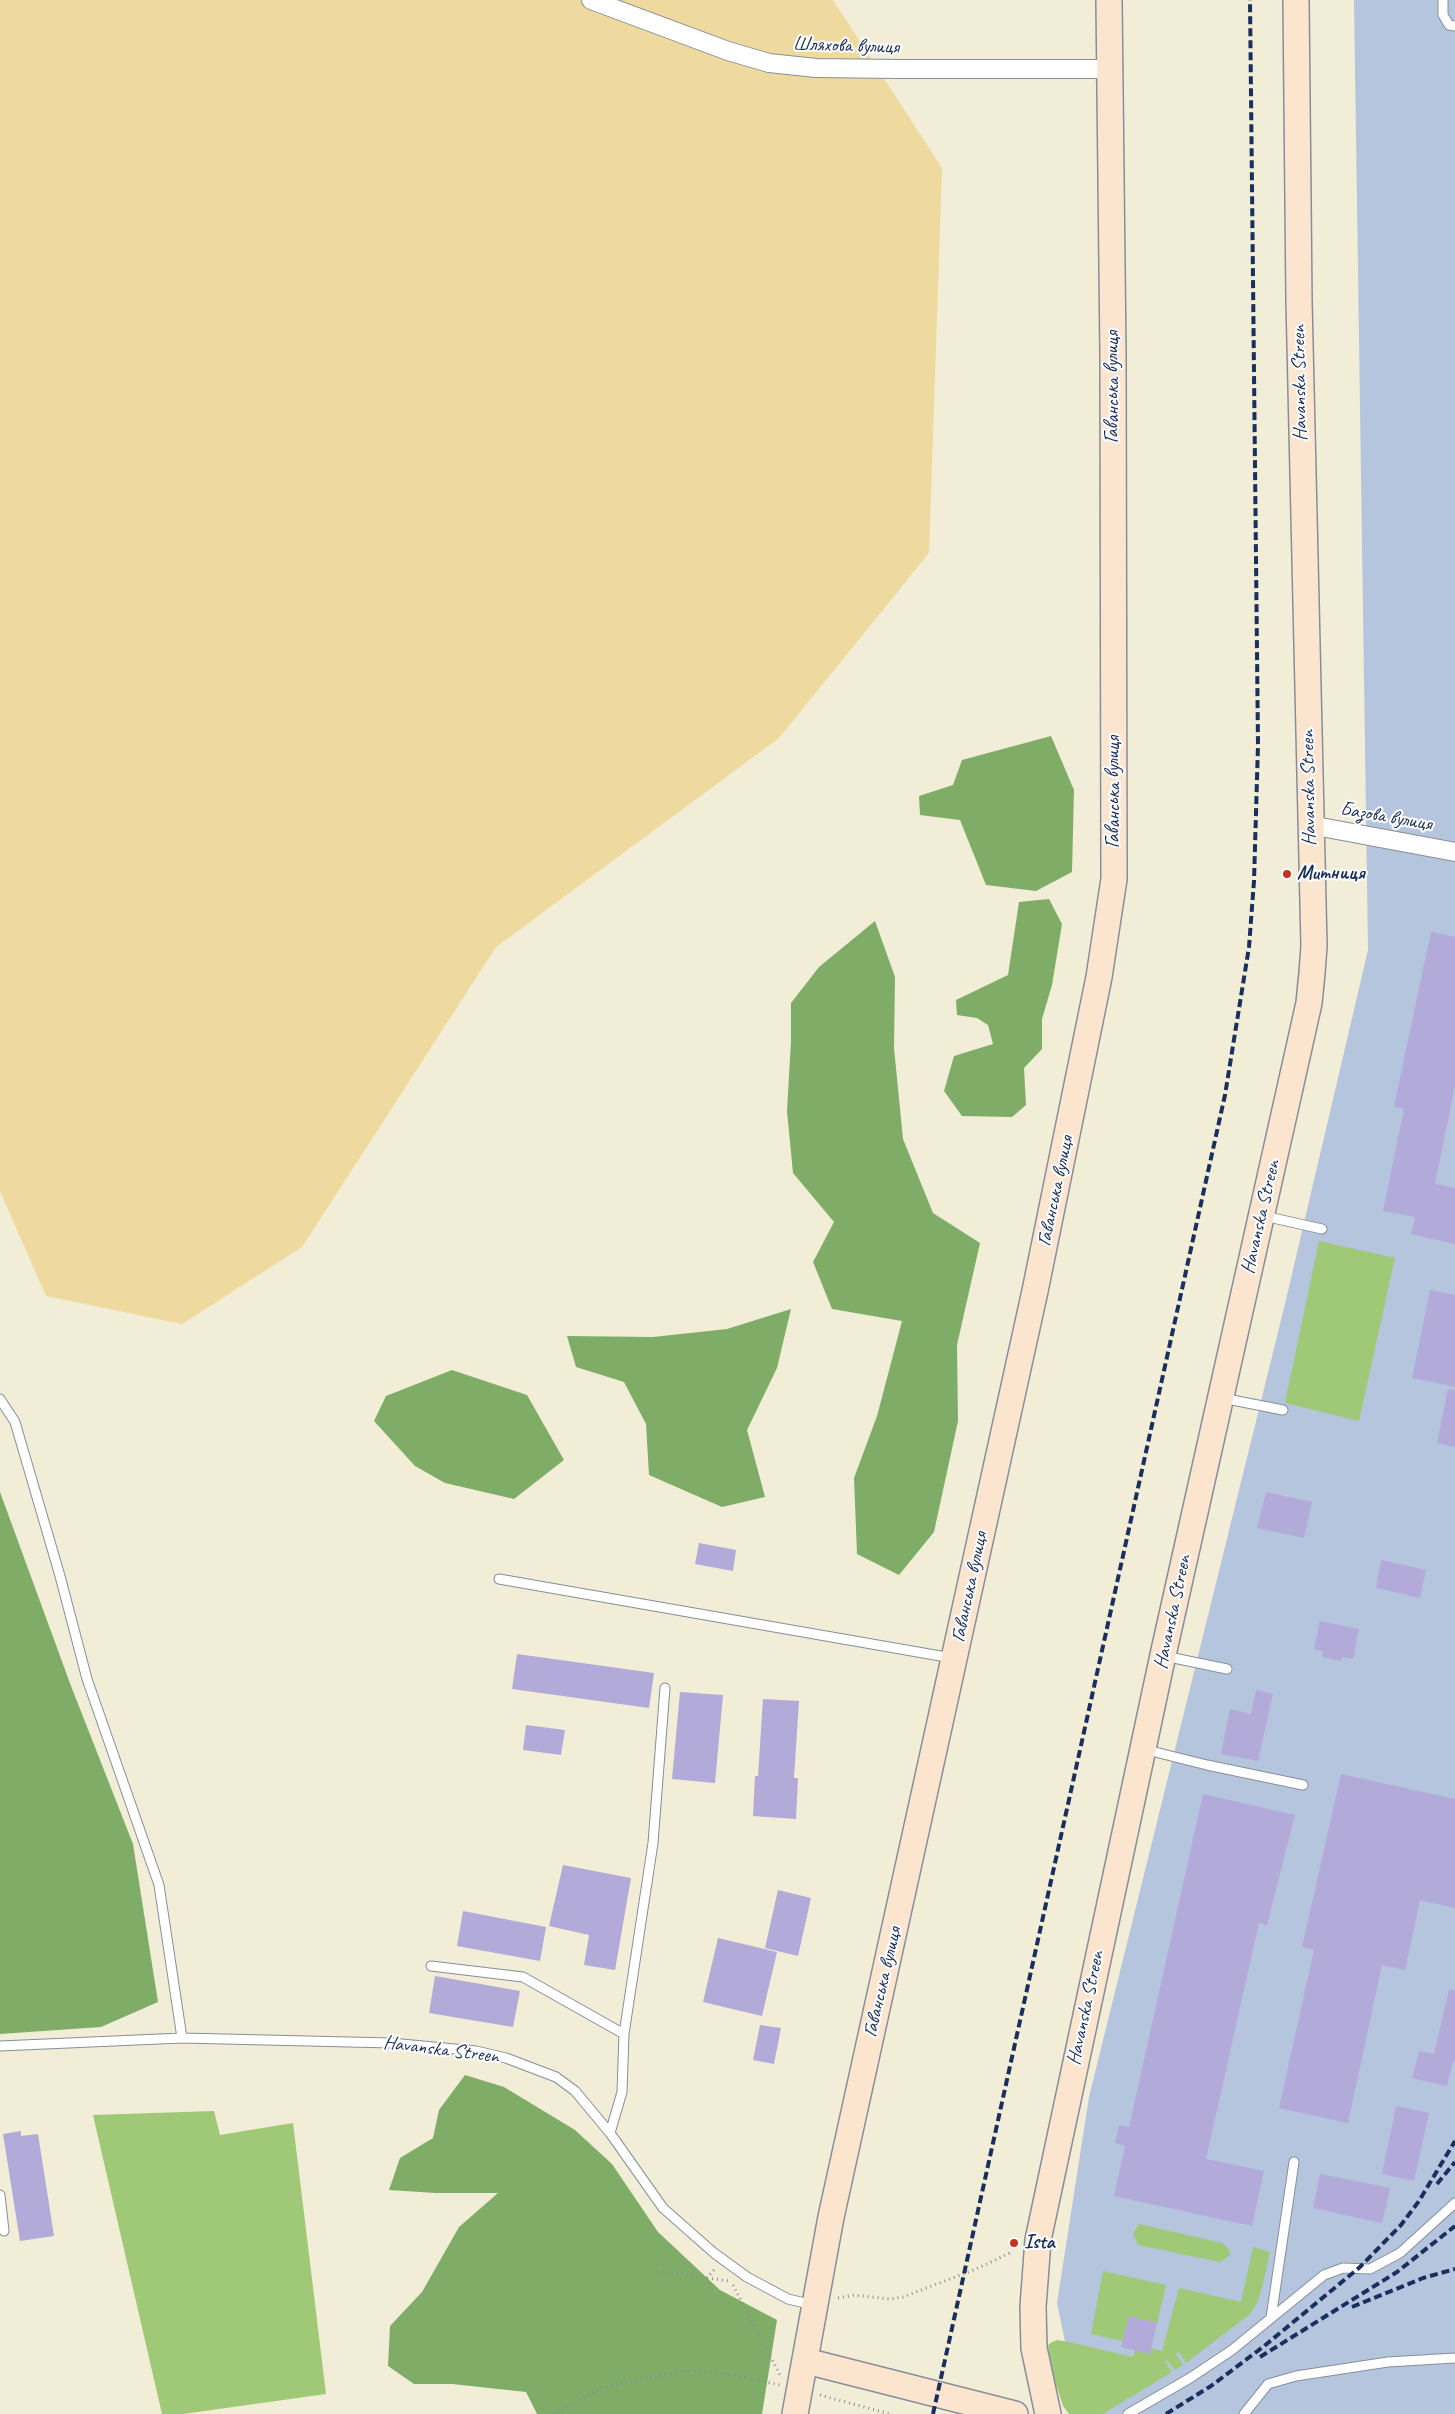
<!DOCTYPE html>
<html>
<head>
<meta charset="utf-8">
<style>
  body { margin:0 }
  canvas { display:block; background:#f1edd7 }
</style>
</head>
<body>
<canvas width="1455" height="2414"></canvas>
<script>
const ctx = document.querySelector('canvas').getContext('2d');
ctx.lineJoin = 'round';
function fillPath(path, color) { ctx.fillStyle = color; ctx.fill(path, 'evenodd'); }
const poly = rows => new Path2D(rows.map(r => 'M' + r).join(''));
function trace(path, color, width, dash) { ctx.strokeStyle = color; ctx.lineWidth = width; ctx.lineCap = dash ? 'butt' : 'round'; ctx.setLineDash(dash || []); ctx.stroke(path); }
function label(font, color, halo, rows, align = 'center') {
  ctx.font = font + ' Caveat,sans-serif'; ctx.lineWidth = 4; ctx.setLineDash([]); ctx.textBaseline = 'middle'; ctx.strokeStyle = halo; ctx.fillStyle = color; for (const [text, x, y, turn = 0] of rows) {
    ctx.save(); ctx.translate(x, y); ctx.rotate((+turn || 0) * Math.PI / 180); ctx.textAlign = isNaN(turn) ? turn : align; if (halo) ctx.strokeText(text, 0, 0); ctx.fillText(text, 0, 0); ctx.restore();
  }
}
const industrial = poly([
  [1354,0,1455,0,1455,2414,1089,2414,1078,2404,1057,2303,1089,2097,1284,1308,1368,950]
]);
const green = poly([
  [1319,1241,1395,1258,1359,1421,1285,1403],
  [214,2111,220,2135,293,2123,326,2394,183,2414,162,2414,93,2115],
  [1139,2224,1222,2243,1229,2249,1230,2255,1220,2262,1138,2245,1133,2234],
  [1253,2247,1270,2252,1262,2287,1257,2303,1250,2314,1186,2363,1179,2352,1176,2354,1183,2365,1175,2370,1167,2360,1165,2362,1172,2372,1103,2414,1069,2414,1063,2406,1051,2369,1048,2345,1052,2342,1057,2340,1069,2342,1133,2357,1135,2350,1151,2348,1162,2351,1179,2288,1241,2302],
  [1103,2271,1166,2285,1157,2323,1129,2316,1123,2341,1091,2334]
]);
const forest = poly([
  [1051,736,1074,790,1072,872,1036,891,986,885,960,820,920,815,919,796,953,785,962,760],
  [1049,899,1062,924,1052,985,1042,1019,1042,1049,1024,1068,1026,1105,1012,1117,962,1116,944,1091,954,1056,993,1044,988,1025,977,1018,957,1015,956,1000,1008,975,1019,902],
  [875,921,895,977,894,1048,903,1139,933,1213,980,1243,957,1345,958,1421,934,1532,899,1575,857,1554,854,1478,877,1416,902,1321,832,1309,813,1262,834,1222,793,1173,787,1111,791,1041,791,1003,819,967],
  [791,1309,777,1368,747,1430,765,1497,722,1507,649,1475,646,1424,624,1382,576,1367,567,1336,653,1337,727,1329],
  [452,1370,527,1395,564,1460,514,1499,445,1483,415,1466,374,1421,386,1396],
  [0,1492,71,1686,133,1844,158,2002,101,2027,0,2034],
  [465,2075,504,2087,575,2130,612,2164,658,2232,720,2290,777,2320,762,2414,537,2414,526,2392,452,2384,414,2384,388,2366,390,2326,422,2292,459,2227,498,2193,436,2193,389,2190,400,2158,433,2138,439,2110]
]);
const sand = poly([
  [0,0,833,0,942,168,929,553,779,738,496,947,302,1247,182,1324,46,1296,0,1191]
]);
const building = poly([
  [1431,932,1455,937,1455,1086,1435,1184,1455,1188,1455,1244,1411,1234,1415,1217,1383,1211,1404,1109,1394,1106],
  [1430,1290,1455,1295,1455,1387,1412,1378],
  [1448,1389,1455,1390,1455,1447,1437,1443],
  [1266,1492,1312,1502,1304,1538,1257,1528],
  [699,1543,736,1550,733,1571,695,1564],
  [1381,1560,1426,1570,1420,1598,1376,1588],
  [1320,1621,1359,1629,1353,1659,1342,1657,1342,1661,1322,1657,1323,1651,1314,1649],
  [517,1654,654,1673,649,1708,512,1689],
  [1256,1690,1273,1694,1258,1761,1221,1754,1230,1709,1251,1714],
  [680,1692,723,1695,715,1783,672,1779],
  [763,1699,799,1701,794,1778,798,1778,796,1819,753,1816,755,1776,758,1776],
  [526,1725,565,1730,561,1755,523,1750],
  [1341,1774,1455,1799,1455,1908,1420,1900,1405,1970,1382,1965,1348,2123,1279,2108,1314,1950,1302,1947],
  [1203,1794,1295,1815,1267,1925,1259,1923,1206,2159,1264,2171,1252,2226,1114,2196,1125,2146,1115,2143,1119,2125,1129,2127],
  [563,1865,631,1878,615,1970,584,1965,589,1935,549,1926],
  [778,1890,811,1898,798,1956,765,1948],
  [463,1911,546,1927,540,1961,457,1946],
  [718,1938,777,1952,762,2016,703,2002],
  [435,1976,520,1991,513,2027,429,2013],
  [1449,1990,1455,1990,1455,2061,1453,2061,1447,2086,1412,2078,1419,2051,1434,2054],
  [760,2025,781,2028,774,2064,753,2060],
  [1396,2106,1429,2113,1414,2181,1382,2174],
  [21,2131,21,2136,38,2134,54,2236,20,2241,3,2134],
  [1320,2174,1390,2188,1382,2223,1313,2208],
  [1129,2316,1157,2323,1150,2354,1121,2347]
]);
const path = poly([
  [657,2271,707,2278,714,2270],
  [707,2278,729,2281],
  [733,2285,780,2375],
  [838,2298,854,2295,890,2299,903,2297,976,2269,1010,2253],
  [820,2395,890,2414],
  [553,2414,602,2388,682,2371,724,2373,780,2385]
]);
const lane = poly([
  [1443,0,1443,15,1449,25,1455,26],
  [1264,1216,1322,1229],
  [1222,1398,1283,1410],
  [0,1399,15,1422,60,1576,87,1679,159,1885,182,2038],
  [499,1579,952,1658],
  [1164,1656,1227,1669],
  [1143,1749,1207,1765,1303,1785],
  [431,1966,523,1977,624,2034],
  [0,2046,182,2038,391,2043,476,2051,506,2058,556,2077,575,2091,610,2133,663,2208,714,2253,747,2277,788,2299,813,2305],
  [610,2133,622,2092,624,2034,653,1843,665,1688],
  [0,2195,4,2231],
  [1271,2318,1294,2162],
  [1128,2414,1190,2378,1232,2350,1324,2275,1343,2268,1370,2269,1400,2253,1455,2203],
  [1244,2414,1268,2384,1296,2376,1388,2362,1455,2358]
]);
const street = poly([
  [591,0,728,51,769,63,816,68,898,69,1109,69],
  [1310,825,1455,852]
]);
const secondary = poly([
  [806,2361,1015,2414],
  [795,2414,831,2217,1035,1291,1099,977,1114,879,1113,355,1109,0],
  [1048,2414,1034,2348,1033,2307,1038,2240,1163,1655,1309,1003,1312,973,1314,946,1299,301,1296,0]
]);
const rail = poly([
  [1437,2184,1455,2162],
  [1352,2307,1423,2278,1455,2269],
  [1260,2357,1397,2272,1455,2226],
  [933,2414,1225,1095,1249,947,1254,881,1258,745,1250,0],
  [1166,2414,1211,2386,1263,2347,1360,2267,1401,2225,1419,2201,1455,2141]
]);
const markers = [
  [1287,874,5,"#c8321e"],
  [1014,2243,5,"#c8321e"]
];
const streetNames = [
  ["Шляхова вулиця",846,46,2],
  ["Havanska Streen",1300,383,-91],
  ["Гаванська вулиця",1113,387,-90],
  ["Havanska Streen",1309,788,-91],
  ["Гаванська вулиця",1114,792,-90],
  ["Базова вулиця",1386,817,10],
  ["Гаванська вулиця",1056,1191,-78],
  ["Havanska Streen",1261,1217,-77],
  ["Гаванська вулиця",970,1587,-78],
  ["Havanska Streen",1173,1612,-78],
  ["Гаванська вулиця",883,1982,-77],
  ["Havanska Streen",1086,2008,-78],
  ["Havanska Streen",441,2050,7]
];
const poiNames = [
  ["Митниця",1297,874],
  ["Ista",1024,2243]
];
fillPath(industrial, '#b6c5de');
fillPath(green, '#9fc976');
fillPath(forest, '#7fad67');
fillPath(sand, '#eeda9e');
fillPath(building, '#b2aad8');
trace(lane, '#868e9a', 11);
trace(street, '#868e9a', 20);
trace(secondary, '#868e9a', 28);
trace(path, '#868e9a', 3, [1, 4]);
trace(lane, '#fff', 9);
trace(street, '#fff', 18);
trace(secondary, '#fce5cf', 25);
trace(rail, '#1b2f5e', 4, [8, 4]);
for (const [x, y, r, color] of markers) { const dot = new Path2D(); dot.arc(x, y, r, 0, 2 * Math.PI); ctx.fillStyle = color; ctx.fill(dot); trace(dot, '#fff', 2); }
label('20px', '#1b2f5e', '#fff', streetNames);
label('bold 20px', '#1b2f5e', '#fff', poiNames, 'left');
</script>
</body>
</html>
